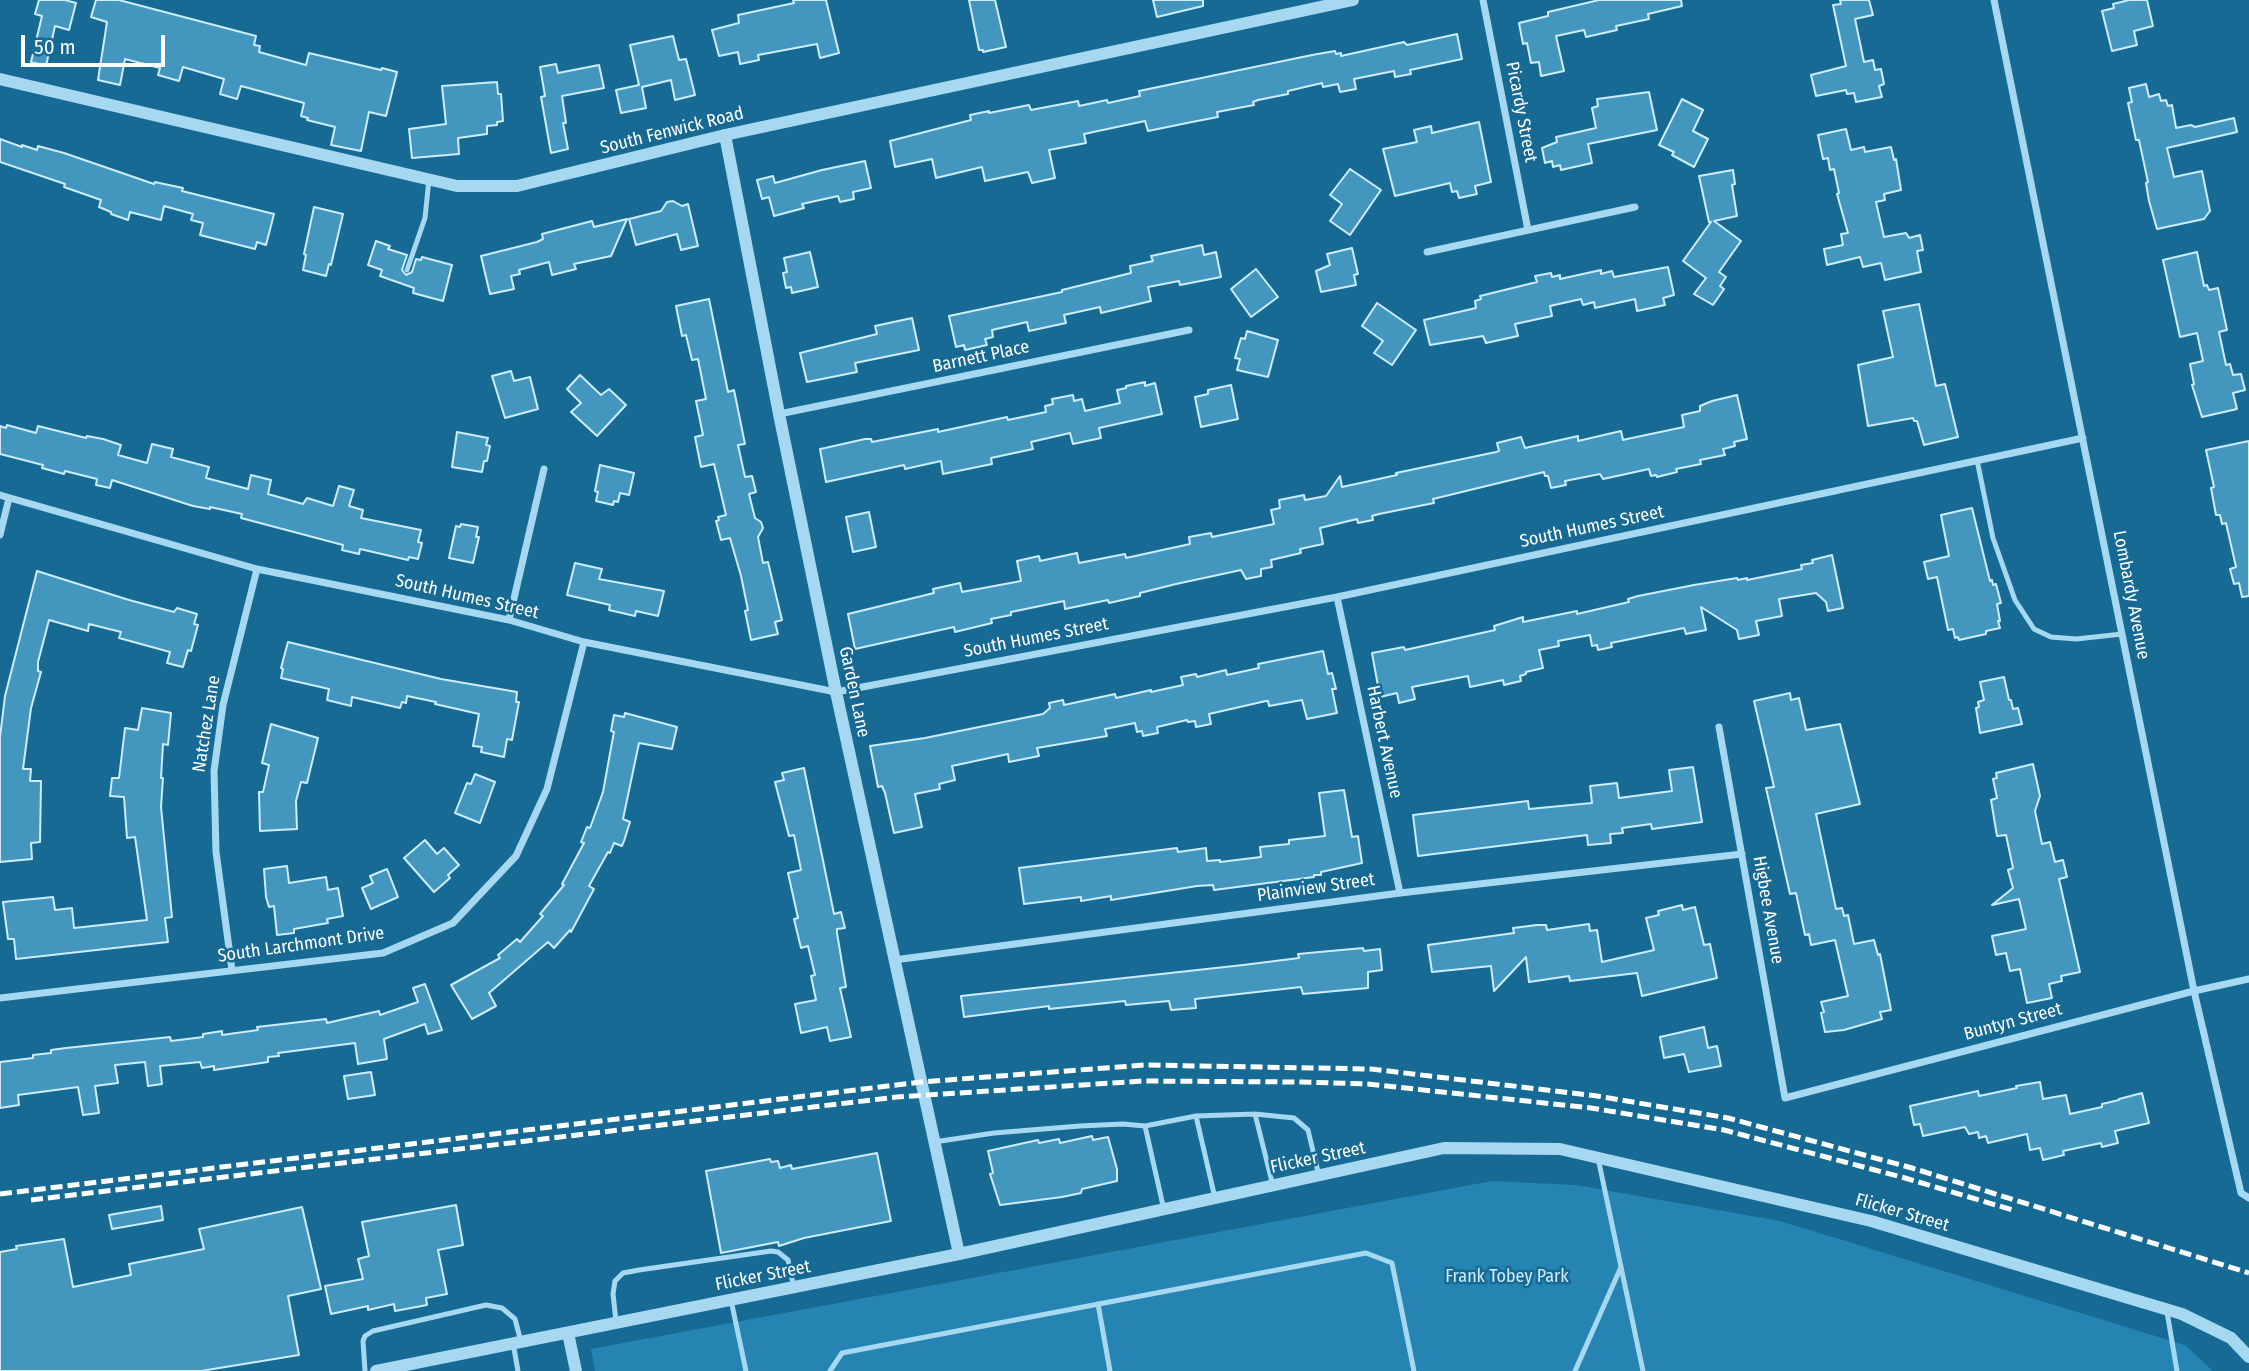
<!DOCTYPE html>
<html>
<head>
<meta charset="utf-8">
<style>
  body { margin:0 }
  #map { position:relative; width:2249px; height:1371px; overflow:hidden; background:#166a94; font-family:"Fira Sans Condensed",sans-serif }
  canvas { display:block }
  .scale { position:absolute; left:21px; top:35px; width:144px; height:32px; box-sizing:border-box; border:4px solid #fff; border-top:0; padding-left:9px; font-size:21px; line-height:24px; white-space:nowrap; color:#fff; -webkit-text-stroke:5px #166a94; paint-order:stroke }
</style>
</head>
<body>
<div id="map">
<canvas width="2249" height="1371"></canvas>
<div class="scale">50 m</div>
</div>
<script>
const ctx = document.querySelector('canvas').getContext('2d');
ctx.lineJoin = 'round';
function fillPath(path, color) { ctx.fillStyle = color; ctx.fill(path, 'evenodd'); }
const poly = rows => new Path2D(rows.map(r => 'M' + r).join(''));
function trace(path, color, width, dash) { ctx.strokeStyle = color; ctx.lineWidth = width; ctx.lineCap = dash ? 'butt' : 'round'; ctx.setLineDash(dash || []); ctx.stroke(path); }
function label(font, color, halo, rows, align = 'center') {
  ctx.font = font + ' "Fira Sans Condensed",sans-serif'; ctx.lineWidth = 5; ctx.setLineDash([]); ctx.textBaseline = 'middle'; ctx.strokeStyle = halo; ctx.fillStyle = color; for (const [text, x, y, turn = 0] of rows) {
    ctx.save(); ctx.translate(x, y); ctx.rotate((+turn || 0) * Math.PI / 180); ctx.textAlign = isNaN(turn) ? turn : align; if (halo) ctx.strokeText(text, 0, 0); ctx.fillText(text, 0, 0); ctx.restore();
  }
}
const green = poly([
  [1492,1181,1576,1185,1780,1221,2185,1345,2213,1371,595,1371,591,1349]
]);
const building = poly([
  [39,0,65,0,76,3,69,30,55,26,46,66,31,62,42,16,35,14,39,0],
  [96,0,119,0,256,36,254,45,260,46,259,52,306,65,309,53,381,70,382,68,397,72,386,116,369,112,361,151,331,145,335,127,307,120,308,118,301,116,304,103,241,86,237,99,220,94,224,79,183,67,179,81,158,75,160,68,125,59,120,85,98,80,107,22,91,17,96,0],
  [793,0,826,0,839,53,820,58,817,44,758,55,759,60,740,64,738,52,719,56,712,30,739,23,738,15,794,3,793,0],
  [969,0,995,0,1006,47,983,52,983,50,979,50,969,0],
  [1153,0,1203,0,1203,6,1157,17,1153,0],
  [1599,0,1681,0,1682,6,1648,14,1649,19,1616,26,1617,30,1586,37,1584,30,1556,36,1564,71,1541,76,1539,62,1531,63,1527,43,1523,44,1519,23,1548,16,1548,12,1599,0],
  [1840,0,1869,0,1873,15,1855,19,1864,62,1873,60,1875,70,1881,69,1884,84,1879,86,1882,97,1856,102,1854,93,1847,94,1846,90,1816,96,1811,75,1846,66,1833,5,1841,4,1840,0],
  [2129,0,2147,0,2153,26,2134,31,2137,45,2112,51,2102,11,2114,8,2113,4,2129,0],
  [1457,34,1462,59,1410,70,1411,74,1395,77,1394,71,1354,79,1356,89,1340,92,1338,84,1323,87,1322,83,1288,91,1288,94,1258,100,1253,102,1254,105,1217,112,1218,117,1192,122,1148,131,1145,121,1084,134,1086,143,1049,150,1055,178,1032,183,1028,172,985,181,982,167,936,178,932,159,895,167,890,141,971,120,970,115,989,111,989,113,1029,105,1031,110,1078,101,1079,106,1107,100,1108,103,1140,96,1139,91,1312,55,1335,51,1336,54,1341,53,1341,56,1404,42,1407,45,1457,34],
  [673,36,679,60,686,59,695,95,675,100,671,80,642,87,646,108,621,113,616,90,639,85,630,45,673,36],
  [556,64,558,73,599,65,604,88,562,96,566,123,563,123,568,149,551,153,541,97,545,96,540,67,556,64],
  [497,82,498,94,501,94,503,121,497,122,497,125,487,126,487,134,458,138,459,154,412,158,409,129,446,124,442,86,497,82],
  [2146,84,2149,97,2159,94,2161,101,2166,100,2168,106,2172,105,2176,128,2191,125,2195,127,2234,118,2237,132,2167,148,2174,177,2202,171,2210,211,2204,219,2157,229,2149,201,2146,183,2148,182,2139,140,2136,140,2128,103,2132,102,2129,88,2146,84],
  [1649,92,1657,130,1588,144,1592,163,1561,170,1560,165,1553,167,1552,161,1545,163,1542,148,1557,142,1556,137,1596,128,1592,108,1598,106,1597,99,1649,92],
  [1682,99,1703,110,1693,131,1708,139,1694,167,1672,155,1674,152,1659,145,1682,99],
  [1479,122,1491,182,1475,186,1477,194,1459,198,1457,191,1452,192,1450,183,1395,196,1383,149,1417,142,1414,130,1431,126,1432,133,1479,122],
  [1846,129,1851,150,1864,147,1865,152,1891,147,1894,160,1896,159,1901,190,1884,194,1885,200,1876,202,1884,237,1906,233,1909,238,1920,235,1923,250,1917,251,1921,272,1885,280,1881,263,1863,267,1860,257,1827,265,1824,249,1843,245,1841,234,1848,233,1837,194,1839,193,1834,169,1830,170,1828,158,1823,159,1818,135,1846,129],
  [0,139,22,147,22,145,37,150,38,146,64,153,154,184,155,182,164,184,183,188,182,191,274,214,266,245,257,242,255,249,200,235,203,223,191,220,193,214,164,206,161,220,130,212,128,220,111,214,111,212,99,207,101,200,64,187,65,184,0,162,0,139],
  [865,161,871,188,853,192,854,199,840,202,838,196,802,204,804,208,774,216,769,197,762,199,757,180,773,176,775,183,822,170,865,161],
  [1350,169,1381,190,1350,235,1330,221,1342,204,1330,195,1350,169],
  [1733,170,1735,184,1732,185,1737,216,1714,221,1741,241,1719,272,1726,277,1720,286,1724,289,1713,305,1694,294,1706,278,1683,261,1711,222,1709,222,1699,176,1733,170],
  [673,201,682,206,688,204,698,246,681,250,677,234,636,245,629,219,661,211,667,202,673,201],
  [314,207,343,214,331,265,329,264,326,276,303,270,306,255,304,254,314,207],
  [627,219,611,256,574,264,576,269,552,275,549,262,519,270,520,274,511,276,514,289,490,294,481,256,537,242,543,239,542,234,592,221,594,227,627,219],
  [376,241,390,246,388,249,407,255,402,270,406,275,412,272,416,259,421,260,422,257,452,265,443,301,413,293,414,288,380,276,382,270,368,265,376,241],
  [1202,245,1204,255,1216,252,1221,277,1180,285,1179,281,1148,287,1151,301,1101,313,1100,307,1064,315,1066,323,1029,331,1027,322,992,330,993,337,985,339,987,345,965,350,964,345,956,347,949,316,1062,292,1062,290,1131,273,1130,266,1153,261,1151,256,1202,245],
  [1352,248,1358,274,1354,275,1356,285,1321,292,1316,271,1330,265,1327,254,1352,248],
  [810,252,818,287,792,293,791,287,786,288,783,273,787,272,784,258,810,252],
  [2197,252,2204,286,2207,285,2209,290,2218,288,2227,330,2219,332,2226,365,2230,364,2233,375,2241,374,2245,390,2233,393,2237,409,2202,417,2192,385,2194,384,2190,364,2203,361,2197,333,2180,337,2163,260,2197,252],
  [1668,267,1674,295,1663,298,1665,305,1637,311,1635,299,1595,308,1594,302,1583,305,1581,299,1550,306,1552,316,1515,324,1518,336,1486,343,1483,336,1430,345,1424,320,1476,308,1475,301,1481,299,1480,296,1537,282,1535,276,1551,273,1552,277,1560,275,1560,279,1601,270,1601,274,1612,271,1614,277,1668,267],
  [1256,269,1278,297,1251,317,1231,289,1256,269],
  [709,299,728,392,734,390,745,444,738,445,745,477,752,476,756,492,749,494,755,518,761,522,763,528,758,537,763,563,768,562,782,620,775,622,778,634,751,640,745,611,748,610,741,576,730,538,721,540,716,521,719,520,718,517,726,515,714,464,701,467,695,437,703,435,696,401,706,399,698,359,692,360,686,335,682,336,676,306,709,299],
  [1377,303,1416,330,1392,365,1374,353,1383,341,1362,326,1377,303],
  [1919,304,1936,386,1945,384,1958,437,1924,445,1917,421,1914,421,1913,418,1868,426,1858,365,1893,357,1883,311,1919,304],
  [912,318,919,350,855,363,857,372,807,382,800,353,877,334,875,326,912,318],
  [1247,331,1278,340,1268,377,1237,370,1240,359,1235,358,1241,338,1245,339,1247,331],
  [511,371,514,381,530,377,538,409,505,418,492,376,511,371],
  [580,375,601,395,609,389,626,405,597,436,571,412,581,403,567,389,580,375],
  [1145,382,1145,386,1155,383,1162,414,1099,428,1101,438,1073,444,1070,433,1031,442,1033,449,991,458,992,464,943,474,941,461,905,469,904,465,826,482,820,449,825,448,865,439,871,439,872,442,938,429,938,432,1007,417,1008,420,1046,412,1045,406,1053,404,1052,399,1073,395,1074,401,1082,399,1085,411,1120,403,1117,390,1126,388,1126,386,1145,382],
  [1231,385,1238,419,1201,427,1195,397,1208,394,1208,390,1231,385],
  [1737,395,1747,439,1734,442,1735,446,1723,449,1725,455,1700,460,1701,464,1676,469,1677,472,1657,477,1656,475,1651,476,1649,469,1603,479,1600,474,1565,481,1566,485,1551,488,1548,476,1545,476,1544,472,1433,499,1434,503,1379,514,1372,516,1373,520,1358,523,1357,519,1320,528,1323,544,1300,549,1301,553,1271,560,1272,567,1261,569,1261,576,1246,579,1241,570,1176,584,1140,593,1140,596,1109,603,1108,600,1065,609,1064,601,1011,612,1011,615,991,619,992,623,955,632,954,627,855,649,848,614,934,593,933,589,960,583,962,592,1021,581,1017,561,1039,556,1040,561,1077,553,1079,563,1125,554,1126,558,1190,544,1189,537,1211,533,1212,537,1274,524,1271,510,1280,508,1279,500,1304,495,1305,500,1326,496,1340,476,1342,487,1397,475,1396,473,1496,452,1499,451,1497,443,1521,437,1525,448,1578,436,1578,441,1621,431,1623,440,1627,439,1684,427,1682,415,1700,411,1700,406,1712,401,1737,395],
  [7,425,36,433,38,426,86,438,87,436,103,439,121,445,118,455,147,463,152,444,173,449,171,457,209,467,206,478,248,489,251,475,271,480,268,494,303,504,307,498,333,506,339,486,354,490,349,506,363,510,361,518,421,530,418,542,422,543,418,559,409,557,408,560,360,549,359,554,342,550,343,545,241,518,242,514,210,507,210,509,193,506,112,480,110,488,96,485,97,479,65,471,64,474,42,468,43,465,0,454,0,426,6,428,7,425],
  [457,432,488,438,486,445,490,446,487,461,484,461,482,472,452,467,457,432],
  [2249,441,2249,596,2242,597,2239,583,2234,584,2230,569,2236,567,2226,523,2222,524,2220,515,2216,515,2211,488,2214,487,2206,450,2249,441],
  [600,465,634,473,629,495,620,493,618,502,614,501,613,505,596,501,598,492,595,491,600,465],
  [1972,508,1990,581,1992,580,1993,585,1996,584,2001,603,1997,604,2000,621,1998,621,2000,628,1986,631,1986,634,1959,640,1958,637,1955,638,1953,629,1948,630,1937,577,1928,579,1924,562,1949,556,1941,515,1972,508],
  [869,512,876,547,853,552,846,517,869,512],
  [461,524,478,527,476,537,479,537,473,563,449,558,456,526,460,527,461,524],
  [1832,555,1843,608,1828,611,1826,602,1816,593,1779,599,1782,616,1756,621,1759,635,1739,639,1737,630,1701,607,1706,630,1686,634,1684,628,1611,643,1612,647,1598,650,1597,645,1592,646,1590,635,1558,641,1559,646,1539,650,1543,668,1526,672,1526,674,1520,676,1521,681,1504,685,1503,680,1470,687,1468,676,1412,687,1415,699,1399,703,1397,693,1380,697,1372,653,1404,647,1405,650,1495,630,1494,626,1523,617,1523,622,1577,611,1577,614,1629,602,1628,599,1638,596,1694,585,1737,578,1738,580,1747,578,1747,580,1802,569,1801,565,1813,563,1812,560,1832,555],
  [575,563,602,569,599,579,664,591,658,616,636,611,635,616,609,610,610,605,567,595,575,563],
  [37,571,129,600,174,612,177,608,197,614,194,624,198,625,191,651,188,650,183,667,167,663,170,652,119,638,121,632,89,624,88,631,49,620,38,662,38,671,41,672,31,708,23,769,31,769,30,781,41,781,40,842,31,843,32,859,0,862,0,737,5,696,37,571],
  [288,642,441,679,517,692,516,702,519,702,512,740,507,739,504,757,481,752,482,747,473,746,479,714,435,704,436,702,407,696,406,703,402,702,400,708,352,697,351,706,327,700,329,689,281,678,283,669,281,668,288,642],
  [1323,651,1328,674,1332,673,1336,689,1332,689,1337,713,1307,719,1302,700,1269,706,1268,701,1266,701,1209,714,1211,724,1196,727,1195,721,1188,722,1187,720,1157,727,1158,733,1143,736,1142,731,1137,732,1135,723,1105,729,1107,736,1037,748,1039,756,1009,762,1008,754,952,766,955,780,939,784,940,789,915,794,922,827,894,833,885,793,882,786,878,787,870,746,925,738,1043,714,1050,708,1049,703,1063,700,1064,705,1115,694,1116,698,1151,690,1151,692,1183,685,1181,677,1196,674,1197,677,1226,670,1227,675,1259,668,1258,664,1323,651],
  [2004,677,2009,700,2011,700,2013,709,2018,708,2022,724,1980,733,1976,708,1979,707,1978,702,1984,700,1980,682,2004,677],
  [1790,693,1791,700,1799,698,1806,730,1840,724,1860,804,1816,814,1836,909,1842,908,1844,916,1848,915,1854,944,1874,940,1878,955,1880,954,1891,1010,1880,1012,1882,1019,1844,1030,1825,1032,1821,1013,1824,1012,1821,1002,1848,996,1835,940,1811,945,1809,934,1805,935,1796,893,1790,894,1766,788,1774,787,1754,701,1790,693],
  [142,708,171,713,168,745,163,744,161,778,163,778,161,807,172,917,165,918,168,942,16,959,14,939,8,939,3,902,53,897,55,910,72,908,74,928,147,920,135,837,127,838,124,797,110,796,112,778,119,778,125,728,138,730,142,708],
  [625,713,677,727,672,749,639,743,623,819,630,822,624,841,622,846,614,843,610,853,608,852,589,886,594,889,571,932,570,930,554,948,548,942,489,993,496,1006,472,1019,451,985,500,958,498,955,517,939,520,942,543,916,540,914,564,885,562,884,584,843,581,842,587,827,590,828,603,792,613,737,614,732,611,731,614,715,624,717,625,713],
  [271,724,318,738,307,783,301,782,296,801,297,829,260,831,259,792,263,792,269,765,262,763,271,724],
  [2033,764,2040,796,2035,811,2042,844,2050,842,2055,862,2063,860,2067,877,2059,879,2080,972,2061,976,2062,981,2049,984,2052,998,2027,1003,2020,969,2010,971,2006,953,1996,955,1992,936,2026,929,2019,899,1992,905,2013,888,2008,870,2013,868,2006,835,1997,836,1991,800,1997,798,1993,779,1997,778,1996,773,2033,764],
  [1693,767,1702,822,1652,829,1651,824,1622,828,1623,833,1610,834,1611,843,1588,845,1587,835,1418,856,1413,815,1528,801,1529,809,1592,803,1590,786,1617,783,1619,798,1672,791,1669,770,1693,767],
  [804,768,834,914,841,912,845,928,837,929,837,933,846,987,840,988,851,1037,830,1041,827,1027,801,1033,795,1004,816,1000,811,976,815,975,808,946,801,948,794,919,798,918,788,873,801,870,794,835,789,836,775,782,784,780,782,773,804,768],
  [475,774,495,782,480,823,455,813,467,783,471,784,475,774],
  [1344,790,1352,837,1358,836,1362,863,1321,872,1321,875,1314,875,1314,877,1214,890,1213,885,1197,886,1111,900,1111,896,1081,901,1081,897,1024,904,1019,868,1177,848,1178,852,1206,848,1207,861,1220,860,1220,862,1261,857,1260,847,1289,844,1289,840,1325,836,1319,793,1344,790],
  [425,840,437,854,444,848,459,865,448,875,450,878,434,892,404,858,425,840],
  [287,866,289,883,326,877,328,890,338,888,343,916,327,919,328,923,294,929,294,933,277,935,274,906,269,907,266,897,264,869,287,866],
  [387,869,398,897,371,909,362,888,373,883,370,876,387,869],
  [1682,905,1683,910,1695,907,1704,945,1710,944,1717,978,1642,996,1637,973,1570,981,1569,976,1529,982,1526,957,1494,991,1491,966,1432,972,1428,945,1514,933,1513,928,1537,925,1546,925,1547,930,1589,924,1590,931,1597,930,1602,962,1654,950,1646,918,1659,915,1658,911,1682,905],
  [1363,948,1364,951,1380,949,1382,970,1368,972,1368,988,1303,994,1301,987,1195,999,1196,1008,1171,1010,1169,1001,1126,1005,1125,1001,1049,1009,1049,1006,964,1017,961,996,1243,965,1299,958,1298,954,1363,948],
  [425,984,442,1030,428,1034,425,1024,384,1039,387,1059,358,1064,355,1043,278,1053,279,1056,268,1057,268,1062,214,1070,214,1066,202,1068,200,1062,160,1066,162,1084,148,1086,145,1062,115,1065,118,1083,95,1086,99,1113,83,1115,78,1087,18,1095,19,1105,0,1108,0,1062,33,1058,33,1055,51,1053,51,1050,66,1048,170,1037,171,1041,203,1037,203,1034,222,1031,222,1035,258,1030,257,1027,326,1019,327,1023,379,1011,380,1015,418,1002,413,988,425,984],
  [1704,1027,1708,1048,1717,1046,1721,1066,1689,1072,1684,1054,1664,1058,1660,1037,1704,1027],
  [371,1072,375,1095,348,1099,344,1076,371,1072],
  [2040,1082,2043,1099,2066,1095,2070,1114,2102,1107,2102,1104,2119,1100,2119,1099,2142,1093,2149,1123,2115,1131,2118,1143,2102,1147,2101,1143,2063,1151,2064,1155,2043,1160,2040,1148,2030,1150,2027,1134,1988,1143,1986,1136,1979,1138,1978,1132,1969,1134,1965,1127,1923,1136,1920,1124,1914,1125,1910,1106,1978,1091,1979,1096,2017,1088,2016,1086,2040,1082],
  [1092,1136,1093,1140,1108,1137,1117,1169,1117,1181,1082,1189,1081,1193,1062,1197,1000,1205,990,1174,993,1173,988,1151,1038,1140,1039,1143,1059,1139,1060,1143,1092,1136],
  [877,1153,891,1221,804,1238,779,1246,778,1242,721,1253,706,1171,770,1159,771,1162,778,1161,780,1168,791,1165,792,1169,877,1153],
  [456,1205,463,1245,438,1250,447,1294,426,1298,427,1305,395,1311,394,1304,368,1310,368,1306,331,1314,325,1286,363,1279,358,1259,369,1256,362,1222,456,1205],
  [161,1206,163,1220,112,1229,109,1215,161,1206],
  [302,1207,321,1289,288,1296,299,1355,201,1371,0,1371,0,1252,17,1249,16,1246,64,1239,73,1287,131,1275,129,1264,204,1249,199,1229,302,1207]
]);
const service = poly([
  [407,270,425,218,429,179],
  [1977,460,1993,538,2015,600,2034,629,2051,637,2076,639,2122,634],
  [1255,1114,1273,1186],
  [1196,1116,1215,1198],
  [1145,1126,1164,1210],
  [934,1142,994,1133,1080,1126,1123,1124,1145,1126,1196,1116,1255,1114,1294,1118,1308,1130,1319,1176],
  [1598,1158,1643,1371],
  [731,1300,746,1371],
  [1098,1304,1110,1371],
  [2167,1312,2177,1371],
  [616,1321,613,1294,615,1281,623,1273,639,1270,771,1251,778,1252,788,1260,794,1288],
  [513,1343,518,1371],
  [365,1371,363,1341,365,1336,373,1331,486,1305,502,1308,515,1319,521,1342],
  [830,1371,842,1353,1366,1253,1392,1263,1414,1371],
  [1575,1371,1621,1267]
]);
const minor = poly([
  [1483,0,1528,230],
  [1994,0,2194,991,2241,1193,2249,1198],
  [1427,252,1635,207],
  [779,414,1189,330],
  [0,495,257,569,509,620,584,642,836,692,1337,597,2083,438],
  [0,535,9,498],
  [1337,597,1400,893],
  [509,620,544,469],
  [1719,727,1785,1098,2194,991,2249,979],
  [894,960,1400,893,1742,854],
  [232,970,216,852,214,771,223,705,257,569],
  [0,998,383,953,453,923,516,856,547,789,584,642]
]);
const tertiary = poly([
  [0,79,457,186,517,186,725,135,1353,0],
  [725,135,779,414,836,692,959,1254],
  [568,1333,576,1371],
  [376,1371,959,1254,1444,1148,1560,1149,1871,1221,2182,1314,2231,1338,2249,1357]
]);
const rail = poly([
  [0,1194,921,1082,1145,1065,1371,1069,1597,1096,1728,1118,1912,1168,2249,1273],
  [31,1200,897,1097,1143,1081,1302,1082,1368,1084,1591,1108,1724,1130,1905,1178,2016,1211]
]);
const streetNames = [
  ["Picardy Street",1521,112,79],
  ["South Fenwick Road",672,131,-14],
  ["Barnett Place",981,357,-12],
  ["South Humes Street",1592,527,-12],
  ["Lombardy Avenue",2131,595,79],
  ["South Humes Street",467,597,13],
  ["South Humes Street",1036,638,-11],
  ["Garden Lane",854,692,78],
  ["Natchez Lane",207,724,-81],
  ["Harbert Avenue",1384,742,78],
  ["Plainview Street",1316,888,-8],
  ["Higbee Avenue",1768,910,80],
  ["South Larchmont Drive",301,945,-8],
  ["Buntyn Street",2013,1022,-15],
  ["Flicker Street",1318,1158,-12],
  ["Flicker Street",1902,1213,16],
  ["Flicker Street",763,1276,-11]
];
const parkNames = [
  ["Frank Tobey Park",1507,1277]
];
fillPath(green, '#2584b1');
fillPath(building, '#4396be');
trace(building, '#cdedfc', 2);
trace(service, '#a6d9f1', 5);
trace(minor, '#a6d9f1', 7);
trace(tertiary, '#a6d9f1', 12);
trace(rail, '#fff', 5, [12, 5]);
label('18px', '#fff', '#166a94', streetNames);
label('18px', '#cdedfc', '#166a94', parkNames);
</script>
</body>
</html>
